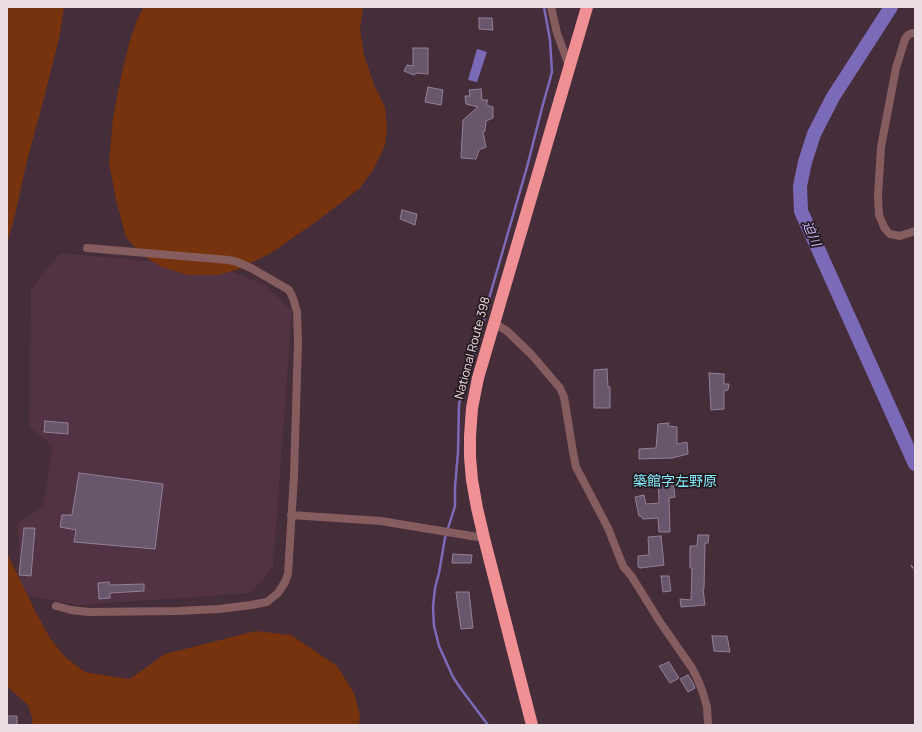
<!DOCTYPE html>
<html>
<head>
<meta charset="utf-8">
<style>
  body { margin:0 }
  #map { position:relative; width:922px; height:732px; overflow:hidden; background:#452d39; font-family:Manrope,sans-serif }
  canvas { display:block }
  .frame { position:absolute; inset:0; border:8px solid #ecdce3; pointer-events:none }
</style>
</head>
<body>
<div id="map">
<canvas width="922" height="732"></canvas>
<div class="frame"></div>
</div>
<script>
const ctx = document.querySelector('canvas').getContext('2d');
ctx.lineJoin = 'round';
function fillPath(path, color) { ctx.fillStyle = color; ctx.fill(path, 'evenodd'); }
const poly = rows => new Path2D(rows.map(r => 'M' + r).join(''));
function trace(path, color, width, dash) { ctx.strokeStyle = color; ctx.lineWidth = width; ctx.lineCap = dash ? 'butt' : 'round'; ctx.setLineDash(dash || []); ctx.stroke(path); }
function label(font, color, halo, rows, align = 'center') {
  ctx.font = font + ' Manrope,"Noto Sans JP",sans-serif'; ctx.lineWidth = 3.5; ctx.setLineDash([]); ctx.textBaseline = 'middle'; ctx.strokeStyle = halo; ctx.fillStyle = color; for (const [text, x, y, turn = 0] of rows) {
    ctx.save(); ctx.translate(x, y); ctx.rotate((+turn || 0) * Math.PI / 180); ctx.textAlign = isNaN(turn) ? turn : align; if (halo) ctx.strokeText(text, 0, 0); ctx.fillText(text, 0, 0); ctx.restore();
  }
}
const built = poly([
  [60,253,223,268,265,285,292,311,273,567,251,593,79,605,20,594,18,523,43,507,53,446,29,427,31,289]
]);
const green = poly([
  [7,7,64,7,59,39,42,105,27,161,14,219,7,244],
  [144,7,363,7,360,29,364,55,374,85,385,107,387,129,385,145,373,170,360,188,317,221,271,253,236,270,217,275,188,275,162,267,142,255,126,237,116,200,109,162,113,118,122,72,130,40,138,18],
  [7,553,37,615,50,638,65,657,85,672,109,676,130,679,165,654,256,631,291,635,337,666,354,693,360,716,359,725,31,725,33,720,28,705,7,686]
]);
const water = poly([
  [477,49,487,52,477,82,468,80]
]);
const stream = poly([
  [488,725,461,689,453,677,439,646,434,626,433,607,435,588,439,573,445,538,455,506,455,487,458,452,459,404,477,346,490,295,527,167,542,108,552,72,550,40,544,7]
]);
const river = poly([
  [891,7,833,97,814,134,805,162,800,186,801,211,915,464]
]);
const building = poly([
  [479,18,492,18,493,30,479,29,479,18],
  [413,48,428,48,428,74,417,73,414,75,404,71,407,65,413,66,413,48],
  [428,87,443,90,441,105,425,102,428,87],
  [481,89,482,100,488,100,486,105,493,107,493,118,486,121,485,131,483,132,486,147,479,150,476,159,461,158,463,120,478,107,466,104,465,96,470,96,469,90,481,89],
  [402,210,417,214,415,225,400,219,402,210],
  [607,369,608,387,610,387,610,408,594,408,594,370,607,369],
  [709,373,724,374,724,384,729,384,728,390,724,391,724,409,711,410,709,373],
  [45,421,68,423,68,434,44,432,45,421],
  [669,423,668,426,677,427,677,444,687,442,688,454,672,458,639,459,639,449,656,448,658,424,669,423],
  [79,473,163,484,155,549,74,542,76,530,60,527,62,515,72,515,79,473],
  [672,475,675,497,669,498,670,532,659,532,658,518,643,519,642,517,639,516,635,497,644,495,646,504,659,503,658,476,672,475],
  [24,528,35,528,31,576,19,575,24,528],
  [698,535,709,535,708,543,705,543,704,589,703,589,705,605,681,607,680,599,691,600,692,568,690,568,690,546,697,546,698,535],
  [661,536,664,565,640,568,640,567,638,567,638,556,649,555,648,537,661,536],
  [453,554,472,555,471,563,452,563,453,554],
  [661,576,669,576,671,591,663,592,661,576],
  [109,582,110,585,144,584,144,591,110,593,110,598,99,599,98,583,109,582],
  [456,592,469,592,473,628,461,629,456,592],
  [712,636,727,636,730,652,714,651,712,636],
  [669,662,679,678,670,683,659,666,669,662],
  [688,675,693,683,695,688,688,692,680,679,688,675],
  [7,716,17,716,17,725,7,725,7,716]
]);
const path = poly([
  [911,565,915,572]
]);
const minor = poly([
  [551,7,557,33,569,66],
  [915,33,912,33,908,35,905,39,896,68,881,147,878,196,879,215,884,227,887,231,890,234,900,236,915,231],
  [494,323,507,331,531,354,560,388,564,397,573,452,576,467,608,528,623,566,632,577,660,622,692,668,698,680,703,693,707,707,708,725],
  [291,515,381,521,484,538],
  [56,606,71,610,89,612,178,611,219,609,251,605,267,602,278,593,285,582,288,574,294,476,298,342,297,312,293,298,289,290,251,268,237,262,229,260,87,248]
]);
const highway = poly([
  [532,725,484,538,477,508,472,480,470,457,470,436,472,408,478,378,587,7]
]);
const streetNames = [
  ["National Route 398",473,348,-75]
];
const waterNames = [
  ["迫川",811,234,66]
];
const quarterNames = [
  ["築館字左野原",675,482]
];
fillPath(built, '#523343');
fillPath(green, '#77330e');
fillPath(water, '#7b6ab8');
trace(stream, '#7b6ab8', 2.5);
trace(river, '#7b6ab8', 14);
fillPath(building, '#68566b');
trace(building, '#938097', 1);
trace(path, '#9b8791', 1.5, [4, 2]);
trace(minor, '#855d5e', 8);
trace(highway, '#f08f94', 12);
label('12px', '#ecdce3', '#24191e', streetNames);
label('italic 13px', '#c2b6f6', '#24191e', waterNames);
label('14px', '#83ecfd', '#24191e', quarterNames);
</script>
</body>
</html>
